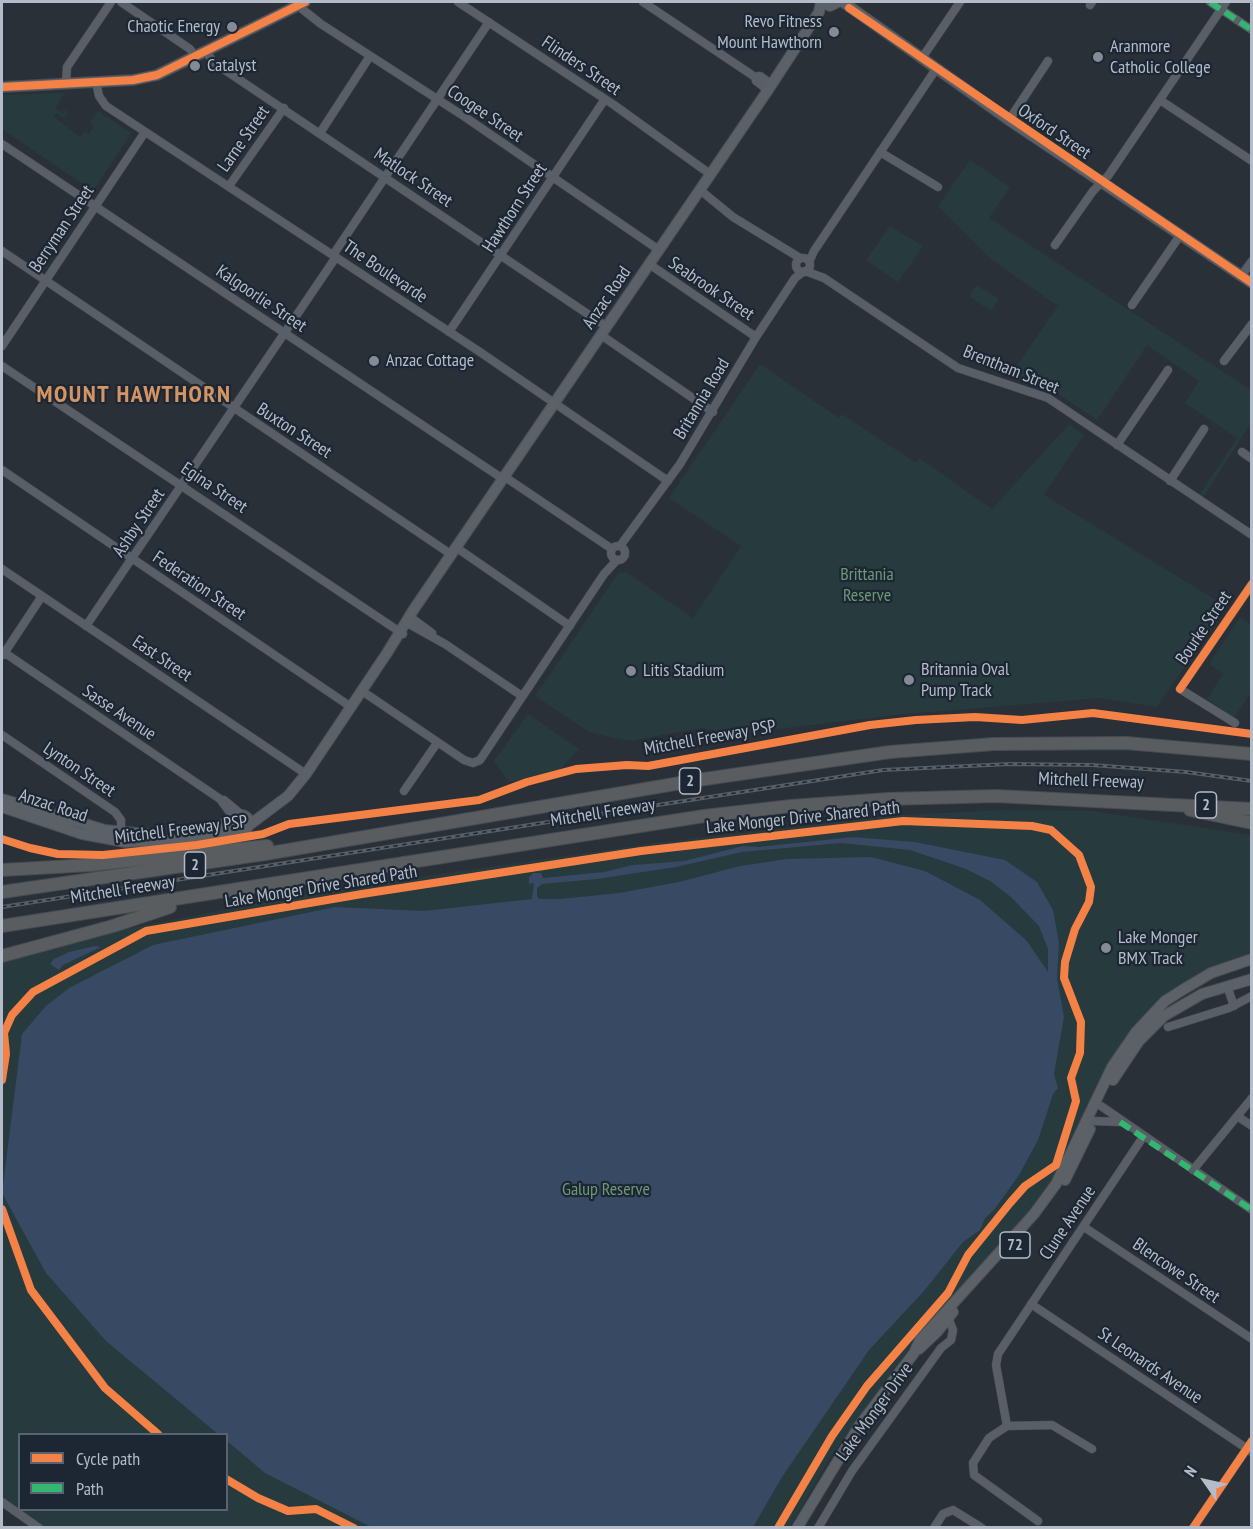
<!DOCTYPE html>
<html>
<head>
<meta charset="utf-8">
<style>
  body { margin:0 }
  #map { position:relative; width:1253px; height:1529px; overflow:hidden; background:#2a3038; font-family:"PT Sans Narrow",sans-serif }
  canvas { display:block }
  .frame { position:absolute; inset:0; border:3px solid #b4bcc9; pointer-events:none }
  .legend { position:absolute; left:18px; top:1433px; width:210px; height:78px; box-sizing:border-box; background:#1d2633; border:2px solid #59626f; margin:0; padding:8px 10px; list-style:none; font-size:18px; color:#b4bcc9 }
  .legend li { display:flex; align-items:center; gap:12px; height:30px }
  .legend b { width:30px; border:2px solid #59626f }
  .north { position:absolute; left:1175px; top:1451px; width:60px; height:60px; -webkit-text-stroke:4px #1d2633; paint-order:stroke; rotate:304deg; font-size:16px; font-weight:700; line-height:24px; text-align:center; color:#b4bcc9 }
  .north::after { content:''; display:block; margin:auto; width:21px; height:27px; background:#b4bcc9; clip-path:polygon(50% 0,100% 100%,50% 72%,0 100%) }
</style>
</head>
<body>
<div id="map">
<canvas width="1253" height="1529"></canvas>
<div class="frame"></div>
<ul class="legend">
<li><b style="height:8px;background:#f48246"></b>Cycle path</li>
<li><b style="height:8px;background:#33b770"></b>Path</li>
</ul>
<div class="north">N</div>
</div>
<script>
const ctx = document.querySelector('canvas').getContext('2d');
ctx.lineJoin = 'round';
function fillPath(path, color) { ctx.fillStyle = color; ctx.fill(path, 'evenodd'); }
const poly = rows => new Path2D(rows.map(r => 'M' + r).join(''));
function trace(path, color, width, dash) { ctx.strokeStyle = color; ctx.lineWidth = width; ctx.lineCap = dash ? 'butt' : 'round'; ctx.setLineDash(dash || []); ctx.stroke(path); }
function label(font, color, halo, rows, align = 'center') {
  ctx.font = font + ' "PT Sans Narrow",sans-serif'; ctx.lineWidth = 4.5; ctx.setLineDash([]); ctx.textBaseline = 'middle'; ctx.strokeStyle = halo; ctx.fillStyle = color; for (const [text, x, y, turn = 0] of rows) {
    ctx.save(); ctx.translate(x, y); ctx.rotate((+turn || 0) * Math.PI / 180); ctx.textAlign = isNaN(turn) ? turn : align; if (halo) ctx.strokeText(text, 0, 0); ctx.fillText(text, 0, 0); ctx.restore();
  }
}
const green = poly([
  [65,93,55,109,63,113,66,110,68,112,64,118,56,113,54,117,80,137,85,131,89,134,94,126,90,123,98,111,131,133,93,191,2,129,2,95],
  [970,160,1010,187,989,218,1251,390,1251,423,1204,496,1200,494,1237,438,1185,403,1199,381,1147,345,1097,420,1048,387,1009,377,1058,306,992,260,938,206],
  [890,226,923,246,898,282,866,260],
  [976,285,999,299,991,311,969,296],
  [760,364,839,418,842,414,916,463,919,458,992,509,1069,424,1084,435,1044,495,1226,606,1157,707,1099,698,895,715,736,734,701,728,630,741,591,733,535,696,618,573,626,572,693,618,741,546,669,498],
  [1240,617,1251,624,1251,693,1234,718,1207,699,1223,674,1209,664],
  [528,714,579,749,559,770,509,782,494,761],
  [1004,810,1092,811,1251,835,1251,953,1209,970,1139,1022,1042,1198,913,1344,830,1458,790,1527,45,1528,2,1497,2,963,105,933,321,891,663,842,900,815],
  [20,1434,226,1434,226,1510,20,1510]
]);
const water = poly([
  [853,837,915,842,1005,860,1037,882,1053,910,1059,943,1057,978,1064,1017,1054,1074,1058,1088,1053,1094,1038,1140,1019,1175,994,1210,985,1218,980,1230,963,1242,924,1291,869,1350,782,1477,753,1527,371,1527,265,1473,227,1441,226,1434,218,1434,106,1341,46,1273,2,1193,22,1034,46,1006,69,988,153,945,335,907,424,911,532,899,534,883,529,884,529,877,533,873,541,873,543,878,604,872,633,865,684,861,743,846,758,847],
  [841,843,910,850,966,869,990,881,1011,897,1039,926,1048,949,1048,972,1027,941,980,900,925,871,871,857,787,859,740,866,679,882,619,893,561,899,539,899,537,896,537,888,542,884,597,879,676,867,742,852],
  [95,946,101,947,63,965,59,970,50,964,54,959,69,952]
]);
const minor = poly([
  [121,2,190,49,195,56],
  [298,2,302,9,321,24,465,117,659,250],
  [458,2,614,105,710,174],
  [643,2,755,77,760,76,771,84],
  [1210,2,1252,30],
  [1090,5,1092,2],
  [206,51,213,62,607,327],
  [922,58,960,2],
  [755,77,756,81,768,90],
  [96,82,99,96,106,106,480,352,668,481],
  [66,83,67,67,111,2],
  [1160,100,1252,161],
  [1009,120,1048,61],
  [320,133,370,56],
  [2,144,503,479],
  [880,152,938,187],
  [229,186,284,108],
  [700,190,733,217,800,258],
  [1055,245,1093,191,1108,176,1226,2],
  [2,251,452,555],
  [333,255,489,22],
  '796 265a7 7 0 1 1 14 0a7 7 0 1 1-14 0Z',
  [809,262,814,251,936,69],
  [649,264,756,337],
  [805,271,824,278,958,368,1048,398,1252,535],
  [1241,276,1252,261],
  [1132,305,1181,234],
  [449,332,605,99],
  [601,335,713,412],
  [2,346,145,132],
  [1224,361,1252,324],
  [2,366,403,634],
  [1117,445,1168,370],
  [1242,452,1252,459],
  [2,470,351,707],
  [505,477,612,549],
  [1170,481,1204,429],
  [620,546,680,464,756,337,795,278,803,272],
  '611 553a7 7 0 1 1 14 0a7 7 0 1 1-14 0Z',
  [457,548,570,626],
  [2,569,306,774],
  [413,619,432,633],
  [409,624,445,644,522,696],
  [86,626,336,257],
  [2,651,220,799,234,818],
  [3,655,42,596],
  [362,691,464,760,473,763,480,760,604,574,617,560],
  [1235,723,1180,689,1252,584],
  [2,735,115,812,121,820,121,836],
  [404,791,437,743],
  [224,800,242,815],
  [1227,986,1234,1006],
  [1168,1027,1229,1008,1252,996],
  [1101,1106,1252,1210],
  [1237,1116,1252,1126],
  [1094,1121,1120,1122],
  [1193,1170,1252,1098],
  [1084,1227,1252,1339],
  [1031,1304,1252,1452],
  [1007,1426,996,1365,998,1354,1143,1137],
  [2,1502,39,1528],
  [1038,1521,974,1475,973,1463,989,1438,1007,1426,1052,1425,1092,1449],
  [818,1528,852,1471,941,1348,951,1340,953,1330,947,1315],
  [934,1528,943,1514,953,1510,982,1528],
  [1193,1528,1252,1441]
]);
const major = poly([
  [822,2,830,6,838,2],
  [843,2,1009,120,1252,283],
  [2,87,133,80,157,75,305,2],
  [2,799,105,830,155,835],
  [2,807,82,834,125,842,186,840,236,830],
  '233 823a8 8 0 1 1 16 0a8 8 0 1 1-16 0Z',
  [248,826,288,796,306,774,387,653,414,609,768,90,819,12,821,2],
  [212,828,233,821],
  [1113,1080,1139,1041,1164,1016,1202,994,1252,979],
  [1065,1180,1090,1129],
  [919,1349,937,1332,953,1312],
  [797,1528,859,1426,914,1353,920,1340,1034,1214,1056,1184,1112,1067,1136,1032,1165,1001,1184,989,1211,973,1252,959]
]);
const highway = poly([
  [1190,810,1252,823],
  [2,870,90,865,267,846],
  [2,892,265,854,698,780,890,752,994,744,1126,743,1252,754],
  [2,926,704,816,791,806,888,799,996,796,1252,809],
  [2,956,113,926,170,907]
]);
const rail = poly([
  [2,907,883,770,1010,764,1092,765,1186,772,1252,781]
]);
const quiet = poly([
  [1210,2,1252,30],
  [1120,1122,1252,1210]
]);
const cycleway = poly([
  [849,8,1252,283],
  [2,87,133,80,157,75,305,2],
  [1180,689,1252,584],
  [2,839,30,848,58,854,103,855,197,845,263,834,289,824,479,800,527,782,576,769,627,765,648,766,870,725,916,720,975,717,1022,720,1093,713,1252,734],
  [2,1080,6,1054,4,1033,12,1015,33,992,146,931,362,894,641,851,903,821,1032,826,1051,830,1079,855,1091,887,1089,902,1075,929,1065,962,1064,978,1081,1022,1080,1053,1071,1078,1076,1101,1056,1165,1025,1186,1010,1203,968,1255,948,1293,867,1386,832,1436,778,1528],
  [2,1209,31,1290,105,1388,158,1434],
  [226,1479,258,1498,288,1511,316,1509,354,1528],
  [1193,1528,1252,1441]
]);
const markers = [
  [232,27,6,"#848b96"],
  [834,32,6,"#848b96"],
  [1098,57,6,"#848b96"],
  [195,66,6,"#848b96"],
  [374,361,6,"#848b96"],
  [631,671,6,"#848b96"],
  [909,680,6,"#848b96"],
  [1106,948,6,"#848b96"]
];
const shields = [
  [690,781,21],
  [1206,805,21],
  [195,865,21],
  [1015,1245,30]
];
const shieldNames = [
  ["2",690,781],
  ["2",1206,805],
  ["2",195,865],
  ["72",1015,1245]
];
const poiNames = [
  ["Revo Fitness",822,22,"right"],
  ["Mount Hawthorn",822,43,"right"],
  ["Chaotic Energy",220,27,"right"],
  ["Aranmore",1110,47],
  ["Catholic College",1110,68],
  ["Catalyst",207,66],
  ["Anzac Cottage",386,361],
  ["Britannia Oval",921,670],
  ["Pump Track",921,691],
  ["Litis Stadium",643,671],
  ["Lake Monger",1118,938],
  ["BMX Track",1118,959]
];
const streetNames = [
  ["Flinders Street",581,66,34],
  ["Coogee Street",485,114,34],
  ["Oxford Street",1054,132,34],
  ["Larne Street",244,139,-55],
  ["Matlock Street",413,178,34],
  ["Hawthorn Street",515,208,-57],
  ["Berryman Street",62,229,-56],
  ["The Boulevarde",385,272,34],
  ["Seabrook Street",711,289,34],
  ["Anzac Road",607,298,-56],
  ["Kalgoorlie Street",261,299,34],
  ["Brentham Street",1011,370,22],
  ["Britannia Road",702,399,-59],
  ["Buxton Street",294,431,33],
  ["Egina Street",214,488,34],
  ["Ashby Street",139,523,-56],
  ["Federation Street",199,586,34],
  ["Bourke Street",1204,628,-56],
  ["East Street",162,659,34],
  ["Sasse Avenue",119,713,34],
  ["Mitchell Freeway PSP",710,738,-10],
  ["Lynton Street",79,770,34],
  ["Mitchell Freeway",1091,781,2],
  ["Anzac Road",53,806,18],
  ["Mitchell Freeway",603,813,-9],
  ["Lake Monger Drive Shared Path",803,818,-6],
  ["Mitchell Freeway PSP",181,830,-7],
  ["Lake Monger Drive Shared Path",321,887,-9],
  ["Mitchell Freeway",123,890,-9],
  ["Clune Avenue",1068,1223,-56],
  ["Blencowe Street",1176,1271,34],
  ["St Leonards Avenue",1150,1366,34],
  ["Lake Monger Drive",875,1412,-54]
];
const parkNames = [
  ["Brittania",867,575],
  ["Reserve",867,596],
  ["Galup Reserve",606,1190]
];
const districtNames = [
  ["MOUNT HAWTHORN",134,395]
];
fillPath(green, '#273a3e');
fillPath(water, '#384963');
trace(minor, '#484c53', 9);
trace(major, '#484c55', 12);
trace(highway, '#474c53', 14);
trace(minor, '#5a5e66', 8);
trace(major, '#5c6168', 10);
trace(highway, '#5a5d60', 12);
trace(rail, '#595d64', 4);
trace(rail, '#1d2633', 1.5, [4.5]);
trace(quiet, '#33b770', 6, [12, 6]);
trace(cycleway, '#f48246', 8);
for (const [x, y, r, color] of markers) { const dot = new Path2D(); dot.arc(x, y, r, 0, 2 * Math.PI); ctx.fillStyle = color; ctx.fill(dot); trace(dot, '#1d2633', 2); }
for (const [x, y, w] of shields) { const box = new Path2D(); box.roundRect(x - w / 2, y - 13, w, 26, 4.5); ctx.fillStyle = '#1d2633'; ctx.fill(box); trace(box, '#b4bcc9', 1.5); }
label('bold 16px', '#b4bcc9', null, shieldNames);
label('18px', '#b4bcc9', '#1d2633', poiNames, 'left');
label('18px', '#b4bcc9', '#1d2633', streetNames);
label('18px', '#6b9a76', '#1d2633', parkNames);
ctx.letterSpacing = '1.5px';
label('bold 24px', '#d59563', '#1d2633', districtNames);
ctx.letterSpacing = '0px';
</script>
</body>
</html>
